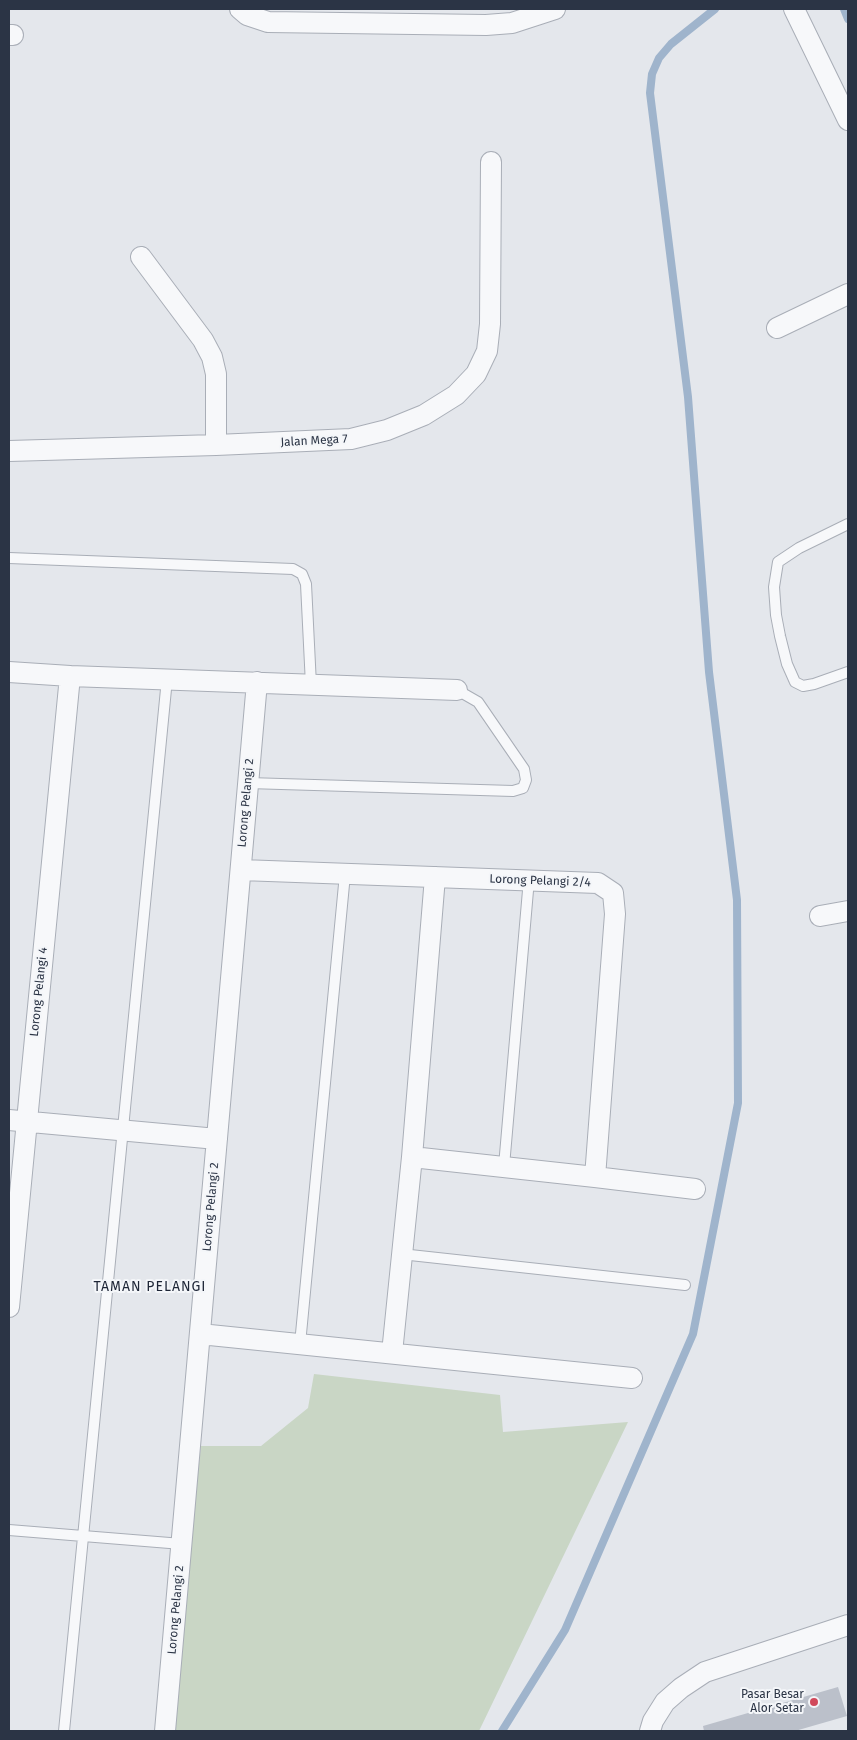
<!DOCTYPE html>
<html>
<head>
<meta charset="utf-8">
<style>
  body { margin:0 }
  #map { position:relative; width:857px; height:1740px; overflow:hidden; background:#e4e7ec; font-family:"Fira Sans",sans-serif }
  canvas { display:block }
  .frame { position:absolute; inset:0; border:10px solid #2b3445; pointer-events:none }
</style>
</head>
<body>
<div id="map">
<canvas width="857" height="1740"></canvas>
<div class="frame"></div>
</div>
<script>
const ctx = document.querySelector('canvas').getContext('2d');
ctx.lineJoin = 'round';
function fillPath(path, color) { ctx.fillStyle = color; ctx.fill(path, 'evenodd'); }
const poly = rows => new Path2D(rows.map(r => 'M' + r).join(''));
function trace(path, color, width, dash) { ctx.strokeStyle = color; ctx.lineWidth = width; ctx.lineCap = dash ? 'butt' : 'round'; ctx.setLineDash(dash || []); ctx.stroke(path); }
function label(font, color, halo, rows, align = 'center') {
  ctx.font = font + ' "Fira Sans",sans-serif'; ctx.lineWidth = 4; ctx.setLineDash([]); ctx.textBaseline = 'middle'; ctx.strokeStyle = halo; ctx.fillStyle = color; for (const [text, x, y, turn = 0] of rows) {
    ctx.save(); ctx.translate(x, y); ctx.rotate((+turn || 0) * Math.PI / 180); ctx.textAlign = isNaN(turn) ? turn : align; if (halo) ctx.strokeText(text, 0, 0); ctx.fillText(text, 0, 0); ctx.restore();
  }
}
const green = poly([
  [314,1374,500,1395,503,1432,628,1422,479,1731,169,1731,201,1446,261,1446,308,1408]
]);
const stream = poly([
  [844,9,848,19],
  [502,1731,565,1630,693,1334,738,1103,737,900,709,672,688,397,650,93,652,74,659,58,671,44,715,9]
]);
const building = poly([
  [838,1687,847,1716,795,1731,704,1731,703,1726]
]);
const lane = poly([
  [848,524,799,548,778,562,774,587,776,615,780,636,787,664,795,682,803,686,814,684,848,672],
  [9,558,293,569,302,574,306,584,311,685],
  [248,783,513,791,523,788,526,780,524,769,478,702,457,690],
  [504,1166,529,879],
  [401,1254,685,1285],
  [300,1344,345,874],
  [9,1530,182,1544],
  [64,1731,167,679]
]);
const street = poly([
  [240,9,247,15,268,22,486,25,512,23,555,9],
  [794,9,848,120],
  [9,35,13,35],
  [141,257,203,340,212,357,216,374,216,445],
  [777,328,848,294],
  [9,451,216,445,351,439,387,430,424,415,456,395,476,374,487,351,490,324,491,162],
  [9,672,70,676,457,690],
  [241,870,598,883,613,893,615,914,595,1177],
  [820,916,848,911],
  [9,1120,217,1139],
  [412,1157,595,1177,695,1189],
  [9,1307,70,676],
  [200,1334,632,1378],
  [392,1353,412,1157,435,877],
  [165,1731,257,682],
  [650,1731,653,1721,665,1702,681,1688,705,1672,848,1625]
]);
const markers = [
  [814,1702,5,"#d1495b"]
];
const streetNames = [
  ["Jalan Mega 7",314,441,-3],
  ["Lorong Pelangi 2",246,803,-85],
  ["Lorong Pelangi 2/4",540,881,2],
  ["Lorong Pelangi 4",39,992,-84],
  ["Lorong Pelangi 2",211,1207,-85],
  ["Lorong Pelangi 2",176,1610,-85]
];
const poiNames = [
  ["Pasar Besar",804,1695],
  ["Alor Setar",804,1709]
];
const neighbourhoodNames = [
  ["TAMAN PELANGI",150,1287]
];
fillPath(green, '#c9d6c5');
trace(stream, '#9fb4cc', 8);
fillPath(building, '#bbc0ca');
trace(lane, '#a9aeb7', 12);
trace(street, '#a9aeb7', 22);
trace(lane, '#f7f8fa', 10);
trace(street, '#f7f8fa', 20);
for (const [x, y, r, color] of markers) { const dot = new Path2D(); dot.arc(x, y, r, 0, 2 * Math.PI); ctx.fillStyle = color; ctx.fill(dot); trace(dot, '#f4f6f9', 2); }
label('12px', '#2b3445', '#f4f6f9', streetNames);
label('12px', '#2b3445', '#f4f6f9', poiNames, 'right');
ctx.letterSpacing = '1px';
label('14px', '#1d2536', '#f4f6f9', neighbourhoodNames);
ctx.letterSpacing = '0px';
</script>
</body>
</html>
